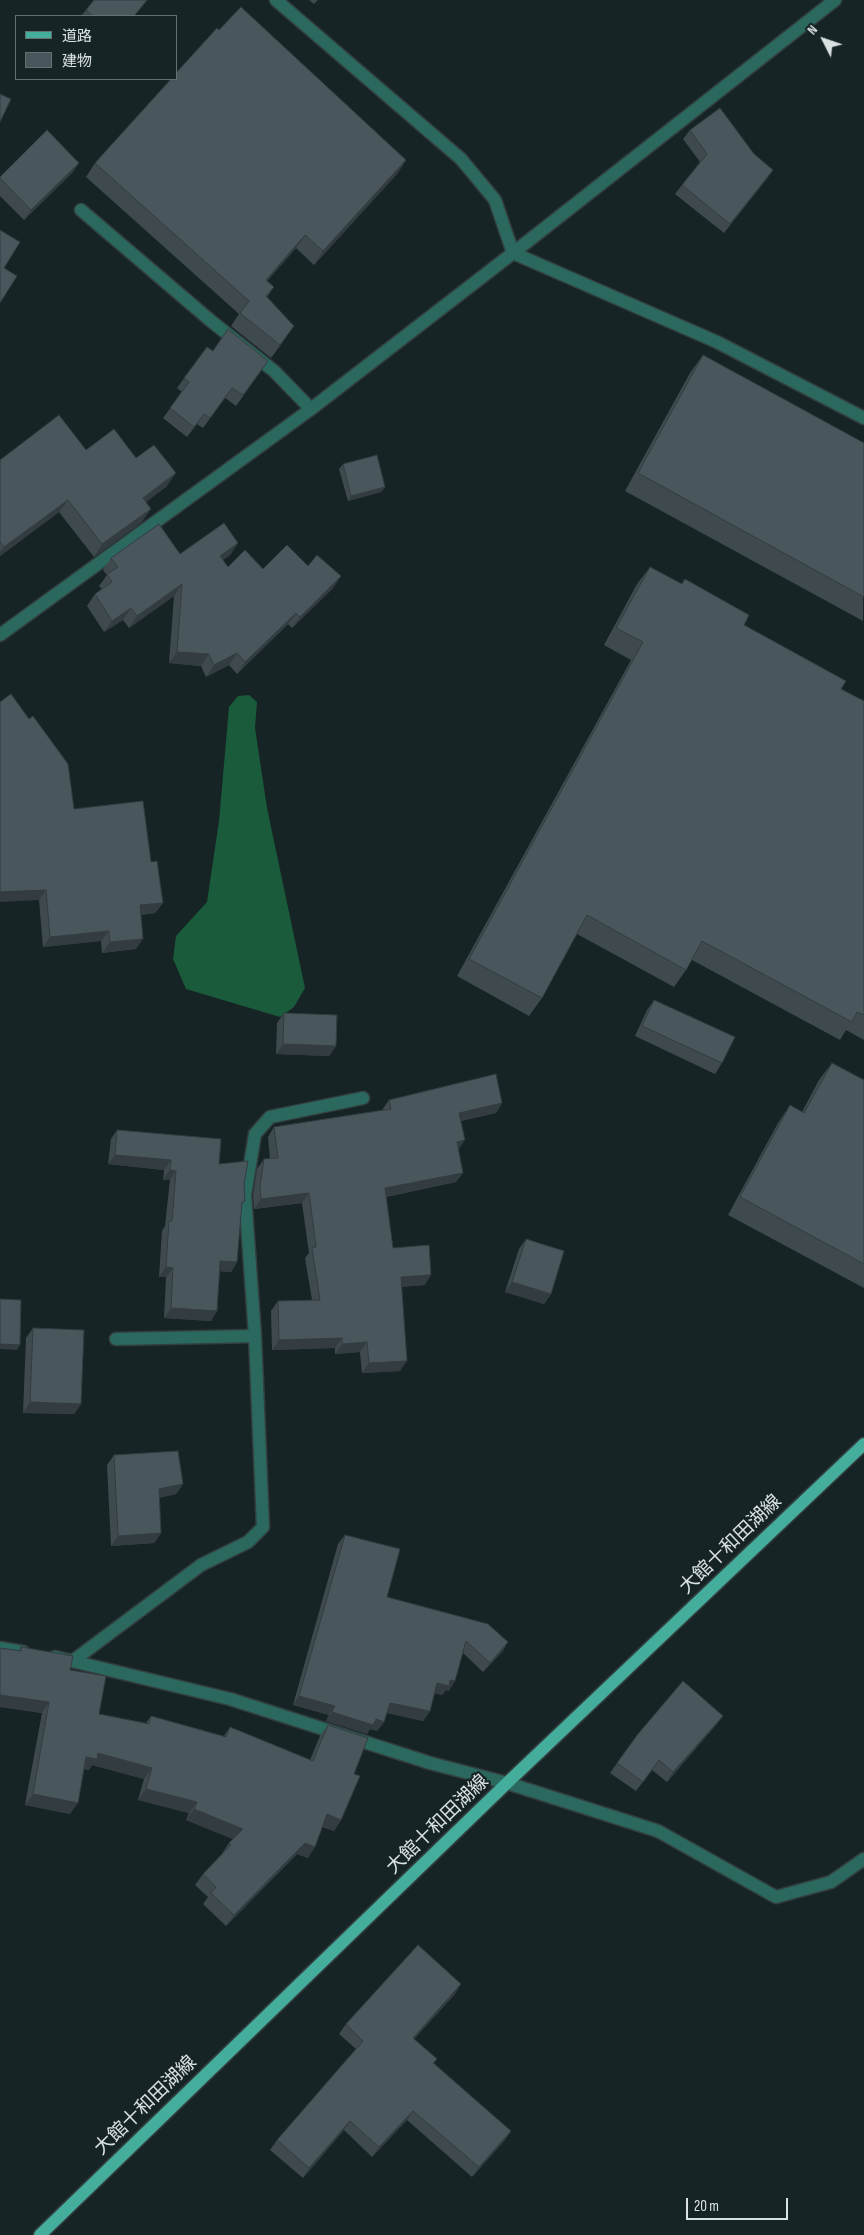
<!DOCTYPE html>
<html>
<head>
<meta charset="utf-8">
<style>
  body { margin:0 }
  #map { position:relative; width:864px; height:2235px; overflow:hidden; background:#172425; font-family:"Sofia Sans Condensed","Noto Sans JP",sans-serif }
  canvas { display:block }
  .legend { position:absolute; left:15px; top:15px; width:162px; height:65px; box-sizing:border-box; background:#172425; border:1px solid #657071; margin:0; padding:6px 9px; list-style:none; font-size:15px; color:#d9e1e2 }
  .legend li { display:flex; align-items:center; gap:10px; height:25px }
  .legend b { width:25px; border:1px solid #657071 }
  .north { position:absolute; left:799px; top:15px; width:50px; height:50px; -webkit-text-stroke:4px #172425; paint-order:stroke; rotate:311deg; font-size:14px; font-weight:700; line-height:20px; text-align:center; color:#d9e1e2 }
  .north::after { content:''; display:block; margin:auto; width:18px; height:22px; background:#d9e1e2; clip-path:polygon(50% 0,100% 100%,50% 72%,0 100%) }
  .scale { position:absolute; left:686px; top:2198px; width:102px; height:22px; box-sizing:border-box; border:2px solid #d9e1e2; border-top:0; padding-left:6px; font-size:15px; line-height:18px; white-space:nowrap; color:#d9e1e2; -webkit-text-stroke:4px #172425; paint-order:stroke }
</style>
</head>
<body>
<div id="map">
<canvas width="864" height="2235"></canvas>
<ul class="legend">
<li><b style="height:6px;background:#44ad9c"></b>道路</li>
<li><b style="height:14px;background:#49565c"></b>建物</li>
</ul>
<div class="north">N</div>
<div class="scale">20 m</div>
</div>
<script>
const ctx = document.querySelector('canvas').getContext('2d');
ctx.lineJoin = 'round';
function fillPath(path, color) { ctx.fillStyle = color; ctx.fill(path, 'evenodd'); }
const poly = rows => new Path2D(rows.map(r => 'M' + r).join(''));
function trace(path, color, width, dash) { ctx.strokeStyle = color; ctx.lineWidth = width; ctx.lineCap = dash ? 'butt' : 'round'; ctx.setLineDash(dash || []); ctx.stroke(path); }
function label(font, color, halo, rows, align = 'center') {
  ctx.font = font + ' "Sofia Sans Condensed","Noto Sans JP",sans-serif'; ctx.lineWidth = 4.5; ctx.setLineDash([]); ctx.textBaseline = 'middle'; ctx.strokeStyle = halo; ctx.fillStyle = color; for (const [text, x, y, turn = 0] of rows) {
    ctx.save(); ctx.translate(x, y); ctx.rotate((+turn || 0) * Math.PI / 180); ctx.textAlign = isNaN(turn) ? turn : align; if (halo) ctx.strokeText(text, 0, 0); ctx.fillText(text, 0, 0); ctx.restore();
  }
}
const forest = poly([
  [249,695,257,702,255,728,267,808,305,988,294,1007,280,1017,186,989,173,959,176,936,207,902,219,821,229,707,238,696]
]);
const minor = poly([
  [276,0,461,159,495,200,513,253,717,342,864,418],
  [81,210,211,321,274,371,311,409],
  [116,1339,255,1336],
  [0,1648,23,1652],
  [55,1657,230,1699,430,1763,507,1783,658,1831,776,1897,831,1882,864,1859],
  [74,1660,201,1565,248,1542,263,1527,255,1336,245,1195,255,1134,270,1117,363,1098]
]);
const tertiary = poly([
  [0,635,311,409,513,253,835,0]
]);
const primary = poly([
  [40,2235,507,1783,864,1444]
]);
const wall = poly([
  [309,0,318,0,314,4],
  [86,10,134,16,81,16],
  [219,30,406,160,397,174,314,265,296,248,267,281,274,287,267,297,285,339,271,358,231,326,239,314,86,177,95,163],
  [690,130,754,154,773,170,724,233,675,194,700,162,683,139],
  [79,163,72,173,24,220,0,196,0,177],
  [207,347,213,351,261,371,236,406,225,398,203,428,197,424,187,437,163,418,182,392,177,388],
  [703,355,864,443,863,621,625,491,690,373],
  [86,450,136,458,167,486,146,502,142,522,94,557,59,512,0,556,0,460],
  [343,464,385,487,381,492,348,501,339,469],
  [238,543,230,555,223,560,228,567,263,569,308,566,341,576,333,588,292,628,288,624,237,674,229,665,206,677,201,666,169,663,174,596,129,628,123,620,104,632,87,606,95,594,102,589,99,586,107,575,103,570,111,558,180,554],
  [650,567,681,584,685,579,744,625,841,689,864,701,864,1040,846,1030,840,1040,692,960,686,970,674,987,577,934,542,998,529,1016,457,976,631,660,604,645,637,584],
  [74,809,151,862,163,903,155,913,141,915,136,949,102,953,101,941,43,947,39,900],
  [654,1000,722,1063,715,1074,635,1036,647,1010],
  [284,1013,336,1046,329,1056,276,1054,277,1023],
  [832,1063,864,1080,864,1288,728,1215,778,1123,790,1105,802,1112,819,1080],
  [389,1100,502,1103,496,1113,461,1121,456,1182,386,1197,393,1248,425,1285,401,1287,400,1371,362,1373,360,1352,335,1354,335,1348,272,1350,271,1311,278,1301,312,1300,305,1258,309,1253,302,1203,254,1209,253,1195,257,1169,264,1159,270,1159,268,1137,274,1127,382,1110],
  [117,1130,219,1164,244,1184,245,1201,241,1206,237,1262,231,1272,220,1271,217,1311,211,1321,164,1318,166,1277,159,1277,162,1231,165,1226,170,1180,163,1180,164,1170,108,1164,111,1139],
  [526,1239,551,1294,544,1304,505,1292,519,1249],
  [33,1328,81,1404,74,1414,23,1413,26,1338],
  [114,1455,183,1484,176,1494,159,1498,161,1533,154,1543,111,1546,107,1465],
  [345,1535,387,1597,508,1642,502,1652,483,1672,463,1653,449,1691,446,1690,442,1695,434,1693,430,1711,423,1721,387,1713,384,1722,377,1731,370,1729,367,1734,326,1721,329,1715,293,1705,338,1544],
  [21,1647,70,1670,99,1714,146,1723,151,1716,224,1736,230,1727,310,1760,320,1736,328,1725,354,1774,341,1820,334,1831,322,1827,308,1858,297,1854,226,1926,203,1904,208,1897,195,1885,203,1874,221,1855,229,1843,233,1839,186,1820,189,1813,138,1800,144,1779,92,1765,89,1770,84,1769,70,1814,25,1805,42,1713,0,1707,0,1648,19,1651],
  [723,1716,716,1725,667,1782,652,1770,636,1791,610,1773,638,1734],
  [455,1994,414,2039,437,2059,434,2063,511,2131,505,2140,472,2177,407,2120,372,2157,344,2130,303,2178,270,2150,277,2140,356,2049,339,2034,346,2024]
]);
const shadedWall = poly([
  [147,0,148,0,134,16,133,16],
  [406,160,397,174,314,265,323,251],
  [79,163,72,173,24,220,31,210],
  [773,170,767,179,724,233,730,224],
  [305,235,296,248,257,293,266,280],
  [176,473,167,486,134,511,143,498],
  [385,487,381,492,348,501,351,496],
  [68,500,59,512,0,556,0,552,4,547],
  [151,509,142,522,94,557,102,544],
  [238,543,230,555,212,568,220,556],
  [341,576,333,588,292,628,300,617],
  [182,584,174,596,129,628,137,616],
  [131,608,123,620,104,632,112,621],
  [296,613,288,624,237,674,245,662],
  [177,652,209,654,201,666,169,663],
  [237,653,229,665,206,677,214,665],
  [46,890,39,900,0,902,0,892],
  [163,903,155,913,133,916,140,905],
  [109,931,101,941,43,947,50,937],
  [143,939,136,949,102,953,110,942],
  [283,1044,336,1046,329,1056,276,1054],
  [502,1103,496,1113,452,1123,459,1113],
  [465,1140,458,1150,457,1142],
  [115,1155,171,1160,164,1170,108,1164],
  [170,1170,176,1171,170,1180,163,1180],
  [463,1173,456,1182,378,1198,385,1188],
  [309,1193,302,1203,254,1209,261,1199],
  [220,1261,237,1262,231,1272,214,1271],
  [166,1267,173,1268,166,1277,159,1277],
  [431,1275,425,1285,394,1287,401,1277],
  [512,1282,551,1294,544,1304,505,1292],
  [171,1308,217,1311,211,1321,164,1318],
  [342,1338,335,1348,272,1350,279,1340],
  [367,1342,360,1352,335,1354,342,1344],
  [0,1344,20,1345,17,1350,0,1349],
  [407,1361,400,1371,362,1373,369,1363],
  [30,1402,81,1404,74,1414,23,1413],
  [183,1484,176,1494,152,1499,159,1489],
  [161,1533,154,1543,111,1546,118,1536],
  [508,1642,502,1652,483,1672,490,1663],
  [450,1680,455,1681,449,1691,446,1690,442,1695,430,1692,437,1683],
  [0,1695,49,1702,42,1713,0,1707],
  [299,1696,335,1706,329,1715,293,1705],
  [390,1703,430,1711,423,1721,384,1712],
  [332,1712,376,1719,384,1722,377,1731,370,1729,367,1734,326,1721],
  [723,1716,716,1725,667,1782,673,1772],
  [98,1753,152,1768,144,1779,92,1765,89,1770,79,1768,86,1757],
  [146,1789,197,1802,189,1813,138,1800],
  [33,1794,78,1803,70,1814,25,1805],
  [194,1809,243,1829,235,1840,186,1820],
  [327,1814,341,1820,334,1831,319,1825],
  [305,1843,315,1847,308,1858,297,1854,226,1926,234,1915],
  [461,1984,455,1994,406,2048,413,2038],
  [413,2111,407,2120,372,2157,379,2147],
  [350,2121,344,2130,303,2178,309,2168],
  [511,2131,505,2140,472,2177,479,2167]
]);
const building = poly([
  [94,0,147,0,134,16,93,16,86,10,94,0],
  [241,7,406,160,323,251,305,235,266,280,274,287,266,296,294,326,280,345,240,313,249,301,95,163,171,79,176,79,176,73,217,28,219,30,241,7],
  [0,94,11,99,0,122,0,94],
  [720,108,754,154,773,170,730,224,682,185,707,154,690,130,720,108],
  [47,130,79,163,31,210,0,178,0,177,47,130],
  [0,230,20,242,4,268,17,276,0,303,0,230],
  [228,329,268,361,243,395,232,388,210,418,204,414,194,427,170,408,189,382,184,378,207,347,213,351,228,329],
  [703,355,864,443,864,597,638,473,703,355],
  [59,415,86,450,114,429,136,458,154,445,176,473,143,498,151,509,102,544,68,500,4,547,0,542,0,460,59,415],
  [377,455,385,487,351,496,343,464,377,455],
  [224,523,238,543,220,556,228,567,245,550,263,569,287,545,308,566,317,555,341,576,300,617,296,613,245,662,237,653,214,665,209,654,177,652,182,584,137,616,131,608,112,621,95,594,112,582,107,574,118,567,111,558,159,524,180,554,224,523],
  [650,567,682,584,685,579,749,615,744,625,846,681,841,689,864,701,864,1015,857,1012,852,1022,702,941,686,970,587,915,542,998,469,959,643,642,616,628,650,567],
  [11,694,29,719,33,716,68,764,74,809,143,801,151,862,157,861,163,903,140,905,143,939,110,942,109,931,50,937,46,890,0,892,0,702,11,694],
  [654,1000,735,1037,722,1063,642,1026,654,1000],
  [284,1013,337,1015,336,1046,283,1044,284,1013],
  [832,1063,864,1080,864,1264,740,1197,790,1105,804,1113,832,1063],
  [496,1074,502,1103,459,1113,465,1140,457,1142,463,1173,385,1188,393,1248,429,1245,431,1275,401,1277,407,1361,369,1363,367,1342,342,1344,342,1338,279,1340,278,1301,320,1300,312,1248,316,1247,309,1193,261,1199,260,1186,264,1159,278,1158,274,1127,391,1109,389,1100,496,1074],
  [117,1130,221,1139,219,1164,248,1161,244,1184,245,1201,242,1202,237,1262,220,1261,217,1311,171,1308,173,1268,166,1267,169,1221,172,1221,176,1171,170,1170,171,1160,115,1155,117,1130],
  [526,1239,564,1251,551,1294,512,1282,526,1239],
  [0,1299,21,1300,20,1345,0,1344,0,1299],
  [33,1328,84,1330,81,1404,30,1402,33,1328],
  [178,1451,183,1484,159,1489,161,1533,118,1536,114,1455,178,1451],
  [345,1535,400,1549,387,1597,488,1624,508,1642,490,1663,466,1641,455,1681,450,1680,449,1686,437,1683,430,1711,390,1703,384,1722,376,1719,373,1725,332,1712,335,1706,299,1696,345,1535],
  [21,1647,73,1656,70,1670,106,1676,99,1714,149,1724,151,1716,226,1737,230,1727,313,1761,328,1725,368,1738,354,1774,360,1776,341,1820,327,1814,315,1847,305,1843,234,1915,211,1893,216,1887,203,1874,231,1845,229,1843,243,1829,194,1809,197,1802,146,1789,152,1768,98,1753,97,1759,86,1757,78,1803,33,1794,49,1702,0,1695,0,1648,21,1651,21,1647],
  [683,1681,723,1716,673,1772,659,1760,643,1782,617,1763,638,1734,683,1681],
  [418,1945,461,1984,413,2038,437,2059,433,2063,511,2131,479,2167,413,2111,379,2147,350,2121,309,2168,277,2140,363,2041,346,2024,418,1945]
]);
const streetNames = [
  ["大館十和田湖線",731,1545,-44],
  ["大館十和田湖線",438,1825,-44],
  ["大館十和田湖線",146,2106,-44]
];
fillPath(forest, '#195b3a');
trace(minor, '#323e3f', 15);
trace(tertiary, '#323e3f', 15);
trace(primary, '#323e3f', 15);
trace(minor, '#2b695f', 12);
trace(tertiary, '#2b695f', 12);
trace(primary, '#44ad9c', 12);
fillPath(wall, '#3f4a4f');
fillPath(shadedWall, '#333c40');
fillPath(building, '#49565c');
trace(building, '#333c40', 1);
label('19px', '#d9e1e2', '#172425', streetNames);
</script>
</body>
</html>
